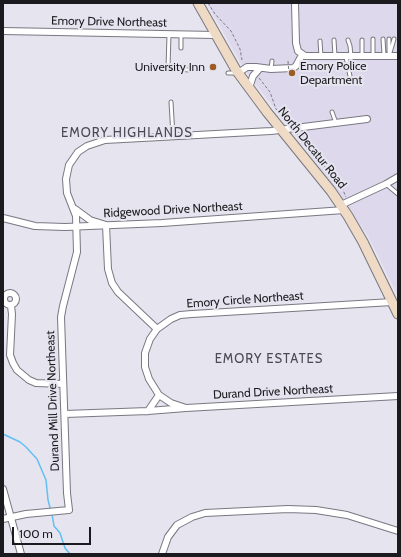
<!DOCTYPE html>
<html>
<head>
<meta charset="utf-8">
<style>
  body { margin:0 }
  #map { position:relative; width:401px; height:557px; overflow:hidden; background:#e5e4ef; font-family:Cabin,sans-serif }
  canvas { display:block }
  .frame { position:absolute; inset:0; border:4px solid #1b1b1f; pointer-events:none }
  .scale { position:absolute; left:12px; top:527px; width:79px; height:18px; box-sizing:border-box; border:2px solid #1b1b1f; border-top:0; padding-left:5px; font-size:12px; line-height:14px; white-space:nowrap; color:#1b1b1f; -webkit-text-stroke:3px #e5e4ef; paint-order:stroke }
</style>
</head>
<body>
<div id="map">
<canvas width="401" height="557"></canvas>
<div class="frame"></div>
<div class="scale">100 m</div>
</div>
<script>
const ctx = document.querySelector('canvas').getContext('2d');
ctx.lineJoin = 'round';
function fillPath(path, color) { ctx.fillStyle = color; ctx.fill(path, 'evenodd'); }
const poly = rows => new Path2D(rows.map(r => 'M' + r).join(''));
function trace(path, color, width, dash) { ctx.strokeStyle = color; ctx.lineWidth = width; ctx.lineCap = dash ? 'butt' : 'round'; ctx.setLineDash(dash || []); ctx.stroke(path); }
function label(font, color, halo, rows, align = 'center') {
  ctx.font = font + ' Cabin,sans-serif'; ctx.lineWidth = 4; ctx.setLineDash([]); ctx.textBaseline = 'middle'; ctx.strokeStyle = halo; ctx.fillStyle = color; for (const [text, x, y, turn = 0] of rows) {
    ctx.save(); ctx.translate(x, y); ctx.rotate((+turn || 0) * Math.PI / 180); ctx.textAlign = isNaN(turn) ? turn : align; if (halo) ctx.strokeText(text, 0, 0); ctx.fillText(text, 0, 0); ctx.restore();
  }
}
const education = poly([
  [207,3,398,3,398,296,368,236,342,197,243,67]
]);
const stream = poly([
  [3,434,20,442,26,447,37,459,46,480,48,500,51,511],
  [52,514,54,526,60,533,65,548,70,554]
]);
const path = poly([
  [208,3,215,14,231,31,240,49,242,60],
  [259,78,270,92,276,109,283,117,289,122],
  [297,134,305,142,319,161,339,181,346,197]
]);
const lane = poly([
  [169,34,168,68,189,70],
  [373,39,373,56],
  [383,39,384,55],
  [334,40,335,56],
  [348,40,350,46,351,56],
  [362,40,362,56],
  [320,41,321,57],
  [181,48,181,34],
  [389,52,389,39],
  [389,56,394,39],
  [346,57,350,76],
  [271,69,272,61],
  [228,73,236,73],
  [171,102,173,136],
  [332,112,336,123],
  [386,184,398,194]
]);
const street = poly([
  [295,3,296,43,298,51,305,56,398,56],
  [3,31,215,35],
  [238,73,247,67,256,67,271,69,293,68,296,66,302,55],
  [250,89,250,85,253,76,260,68],
  [341,205,386,184,398,177],
  [75,209,90,220,106,225,108,269,112,283,118,292,157,329],
  [3,218,35,226,65,227,162,223,344,210],
  '4 299a6 6 0 1 1 12 0a6 6 0 1 1-12 0Z',
  [11,306,12,314,10,355,13,363,17,370,29,380,36,383,63,384],
  [186,408,171,403,159,395,149,379,145,367,145,353,150,339,157,329,171,319,180,315,192,314,392,302],
  [148,411,159,395],
  [65,414,148,411,186,408,398,396],
  [3,489,21,554],
  [3,519,26,514,69,510,67,493,61,317,63,306,77,252,76,216,67,193,66,179,69,165,78,152,87,146,105,140,271,131,367,119],
  [162,554,168,537,177,525,192,517,205,513,288,509,316,510,347,515,398,531]
]);
const secondary = poly([
  [198,3,236,70,267,112,331,191,348,216,363,242,398,314]
]);
const pathBridge = poly([
  [288,61,289,74]
]);
const markers = [
  [213,67,4,"#9b5d23"],
  [292,73,4,"#9b5d23"]
];
const streetNames = [
  ["Emory Drive Northeast",109,22,1],
  ["North Decatur Road",312,148,51],
  ["Ridgewood Drive Northeast",173,210,-3],
  ["Emory Circle Northeast",245,300,-4],
  ["Durand Drive Northeast",273,392,-3],
  ["Durand Mill Drive Northeast",53,401,-92]
];
const poiNames = [
  ["Emory Police",300,66],
  ["Department",300,80],
  ["University Inn",205,67,"right"]
];
const neighbourhoodNames = [
  ["EMORY HIGHLANDS",127,133],
  ["EMORY ESTATES",269,359]
];
fillPath(education, '#ded8ed');
trace(stream, '#63bff1', 1.5);
trace(lane, '#797881', 5);
trace(street, '#797881', 8);
trace(secondary, '#797881', 11);
trace(path, '#7c7c83', 1, [3, 2]);
trace(lane, '#fff', 3);
trace(street, '#fff', 6);
trace(secondary, '#eedac5', 9);
trace(pathBridge, '#7c7c83', 1, [3, 2]);
for (const [x, y, r, color] of markers) { const dot = new Path2D(); dot.arc(x, y, r, 0, 2 * Math.PI); ctx.fillStyle = color; ctx.fill(dot); trace(dot, '#e5e4ef', 1.5); }
label('12px', '#1b1b1f', '#e5e4ef', streetNames);
label('12px', '#1b1b1f', '#e5e4ef', poiNames, 'left');
ctx.letterSpacing = '1px';
label('13px', '#4b4a53', '#e5e4ef', neighbourhoodNames);
ctx.letterSpacing = '0px';
</script>
</body>
</html>
